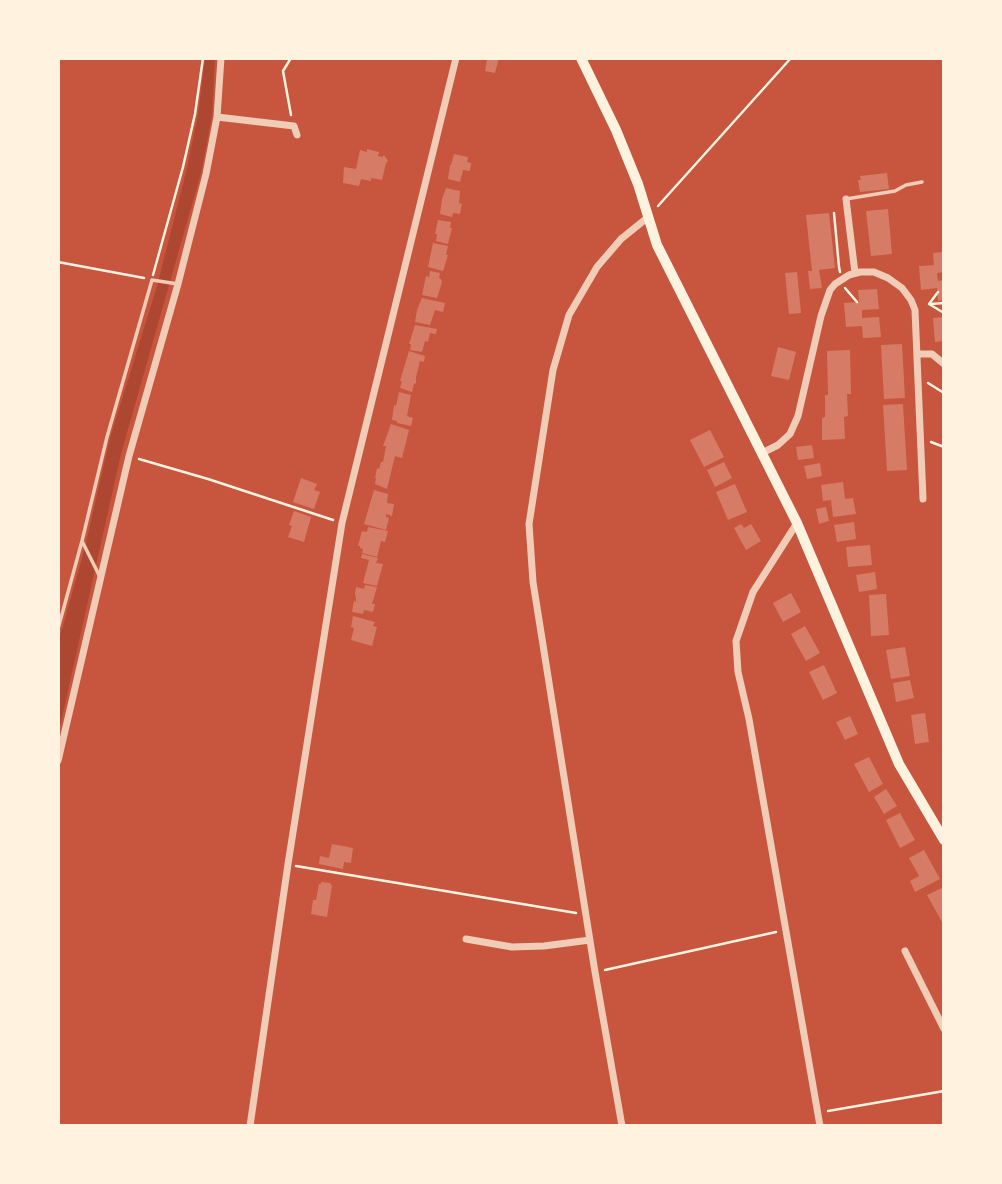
<!DOCTYPE html>
<html>
<head>
<meta charset="utf-8">
<style>
  body { margin:0 }
  #map { position:relative; width:1002px; height:1184px; overflow:hidden; background:#c8553d; font-family:Rubik,sans-serif }
  canvas { display:block }
  .frame { position:absolute; inset:0; border:60px solid #fff3e0; pointer-events:none }
</style>
</head>
<body>
<div id="map">
<canvas width="1002" height="1184"></canvas>
<div class="frame"></div>
</div>
<script>
const ctx = document.querySelector('canvas').getContext('2d');
ctx.lineJoin = 'round';
function fillPath(path, color) { ctx.fillStyle = color; ctx.fill(path, 'evenodd'); }
const poly = rows => new Path2D(rows.map(r => 'M' + r).join(''));
function trace(path, color, width, dash) { ctx.strokeStyle = color; ctx.lineWidth = width; ctx.lineCap = dash ? 'butt' : 'round'; ctx.setLineDash(dash || []); ctx.stroke(path); }
const green = poly([
  [205,58,215,58,212,116,201,173,121,454,58,735,58,644,85,547,110,438,157,286,187,168,198,115]
]);
const building = poly([
  [481,58,499,58,495,73,485,71,487,60],
  [367,149,379,152,378,156,382,157,384,155,388,161,386,163,382,180,371,178,371,181,361,179,359,186,343,183,344,167,356,169,360,150,367,152],
  [454,154,468,157,467,162,471,163,470,171,463,170,460,182,448,179,450,165,451,165],
  [887,173,889,189,860,192,858,180,861,180,860,176],
  [446,188,460,191,459,203,462,204,460,214,453,213,452,217,440,214,442,199],
  [888,209,892,254,871,256,866,211],
  [829,213,835,268,819,270,822,288,810,289,808,271,812,271,806,215],
  [438,220,451,222,450,228,452,228,448,244,436,241,437,234,435,234],
  [433,243,448,246,446,255,448,255,443,271,428,267],
  [944,252,944,272,937,273,938,281,944,280,944,300,938,301,937,288,921,290,919,266,934,265,933,253],
  [430,271,440,273,439,278,441,279,442,282,437,298,422,295,426,276,429,277],
  [797,272,801,313,789,314,785,273],
  [877,289,879,309,862,310,862,318,879,317,881,337,863,338,862,326,846,327,844,303,859,302,858,290],
  [422,298,445,303,443,312,435,310,430,325,415,322,417,310],
  [944,317,944,341,935,342,933,318],
  [415,325,437,329,436,334,430,333,428,342,425,341,422,352,410,350,411,344,409,344],
  [902,344,905,398,884,399,881,345],
  [778,347,796,352,789,380,771,376],
  [850,350,851,394,847,394,848,416,844,417,845,439,822,440,822,418,825,417,825,395,828,395,827,351],
  [409,351,425,356,424,362,420,361,416,377,416,383,414,384,412,392,400,388,402,381,400,381],
  [399,392,411,395,407,416,413,418,411,426,397,423,397,421,392,420,394,405,396,406],
  [903,404,907,470,887,471,883,405],
  [391,424,409,430,402,458,395,456,387,489,375,484,376,478,375,478,377,468,379,469,381,462,383,462,386,446,383,446],
  [710,430,724,457,704,467,690,440],
  [812,445,814,458,798,460,796,447],
  [724,462,732,478,715,487,707,470],
  [820,463,822,476,807,479,804,466],
  [301,478,317,484,314,490,320,492,314,509,293,502],
  [843,482,845,499,853,498,856,514,833,517,831,500,823,501,821,485],
  [735,484,747,512,728,520,716,492],
  [374,490,388,494,387,503,394,504,392,516,386,514,386,517,389,518,386,530,364,524],
  [826,507,829,521,819,524,816,509],
  [294,511,311,517,304,542,288,537,292,526,289,525],
  [854,522,856,539,837,542,834,525],
  [741,524,744,528,751,524,761,541,746,550,734,528],
  [368,527,388,531,385,542,381,541,377,557,362,553,363,549,360,548,360,546,358,546,362,531,367,532],
  [870,545,872,565,848,567,846,547],
  [362,554,378,558,376,563,383,564,377,586,363,583,369,560,361,558],
  [875,572,877,589,859,592,856,575],
  [365,585,377,587,372,604,375,604,373,612,364,610,363,614,352,612,354,601,356,602,356,599,355,594,356,587,364,589],
  [791,593,801,612,783,622,773,603],
  [886,594,889,635,871,636,869,595],
  [353,616,375,622,373,626,377,627,372,646,351,640,354,628,351,627],
  [805,626,820,653,806,661,791,634],
  [905,647,910,676,891,679,886,650],
  [824,665,837,693,823,700,809,672],
  [910,680,914,698,896,702,893,683],
  [925,713,929,742,915,744,911,715],
  [850,716,858,734,845,740,836,722],
  [869,757,883,784,869,792,854,764],
  [886,789,897,806,884,814,874,797],
  [900,813,915,840,900,848,886,820],
  [332,844,353,848,351,863,344,862,343,869,319,864,320,856,329,858],
  [924,850,940,879,915,892,910,881,919,876,909,858],
  [321,882,330,883,332,886,327,917,311,914,313,900,316,900,319,884,321,884],
  [942,888,944,892,944,921,942,922,927,895]
]);
const path = poly([
  [291,58,283,71,291,115],
  [658,206,791,58],
  [834,213,839,267,840,272],
  [58,262,144,278],
  [153,275,183,167,195,114,203,58],
  [845,288,857,302],
  [938,292,929,304,944,313],
  [931,304,944,303],
  [928,383,944,393],
  [931,442,944,447],
  [139,459,208,479,333,520],
  [296,866,576,913],
  [605,970,776,932],
  [828,1111,944,1091]
]);
const service = poly([
  [846,199,895,191,906,185,922,182],
  [83,543,100,577],
  [58,629,82,541,107,437,152,280,178,284]
]);
const minor = poly([
  [217,117,294,126,297,135],
  [846,199,855,273],
  [918,354,932,354,944,364],
  [762,453,778,445,790,434,798,416,821,316,830,290,835,284,849,275,860,272,874,272,888,278,902,288,911,300,915,310,923,499],
  [797,523,753,592,736,641,738,672,749,719,820,1126],
  [58,761,129,456,178,284,206,174,217,117,221,58],
  [466,939,512,947,544,946,590,940],
  [905,951,944,1029],
  [250,1126,288,864,342,523,456,58],
  [622,1126,595,972,533,582,529,524,553,370,569,315,597,267,621,239,647,218]
]);
const primary = poly([
  [581,58,616,130,638,184,657,245,797,523,899,764,944,840]
]);
fillPath(green, '#ae4732');
fillPath(building, '#d67c66');
trace(path, '#fff3e0', 2.5);
trace(service, '#f1ccb7', 3.5);
trace(minor, '#f1ccb7', 7);
trace(primary, '#fff3e0', 10);
</script>
</body>
</html>
